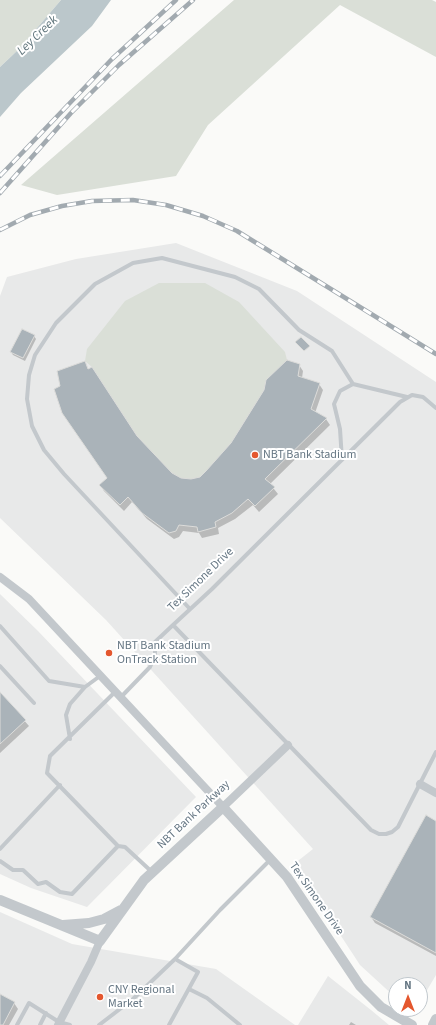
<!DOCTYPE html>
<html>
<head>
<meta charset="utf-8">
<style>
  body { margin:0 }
  #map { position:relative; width:436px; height:1025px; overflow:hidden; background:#fafaf8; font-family:"Source Sans 3",sans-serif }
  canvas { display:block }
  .north { position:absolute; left:388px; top:977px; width:40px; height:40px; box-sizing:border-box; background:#fff; border:1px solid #c1c8cd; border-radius:50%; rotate:0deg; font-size:11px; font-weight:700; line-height:16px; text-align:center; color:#657683 }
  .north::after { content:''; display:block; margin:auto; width:14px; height:18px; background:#e4572e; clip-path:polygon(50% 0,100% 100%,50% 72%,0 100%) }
</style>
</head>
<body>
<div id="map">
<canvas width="436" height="1025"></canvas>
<div class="north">N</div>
</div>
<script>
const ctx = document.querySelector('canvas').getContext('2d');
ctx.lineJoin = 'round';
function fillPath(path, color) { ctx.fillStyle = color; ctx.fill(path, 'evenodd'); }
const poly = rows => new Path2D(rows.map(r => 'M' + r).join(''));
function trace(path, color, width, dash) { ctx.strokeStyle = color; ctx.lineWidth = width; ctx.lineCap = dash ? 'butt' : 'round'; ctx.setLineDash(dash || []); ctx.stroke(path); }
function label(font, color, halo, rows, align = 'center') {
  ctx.font = font + ' "Source Sans 3",sans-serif'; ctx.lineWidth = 4; ctx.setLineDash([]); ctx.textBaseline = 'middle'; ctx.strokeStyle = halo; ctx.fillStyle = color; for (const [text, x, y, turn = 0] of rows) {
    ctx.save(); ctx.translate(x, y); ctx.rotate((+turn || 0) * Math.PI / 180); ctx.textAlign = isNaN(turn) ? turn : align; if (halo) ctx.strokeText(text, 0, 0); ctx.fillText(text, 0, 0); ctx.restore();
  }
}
const built = poly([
  [176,243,297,291,436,382,436,975,420,1002,420,985,396,985,396,998,360,965,294,864,313,849,106,620,0,518,0,296,7,277,76,259],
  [0,594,38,631,196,797,87,907,31,888,0,874],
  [0,912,72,944,216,969,295,1025,0,1025],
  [328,976,371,1010,389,1025,298,1025]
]);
const green = poly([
  [0,0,61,0,19,49,0,67],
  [234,0,432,0,436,2,436,57,340,5,208,125,176,176,57,195,21,185],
  [159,283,205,283,239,302,285,352,287,360,266,380,264,390,231,443,206,471,200,477,191,479,181,478,172,473,137,436,92,367,85,361,87,349,125,301]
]);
const water = poly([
  [61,0,111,0,92,26,21,93,0,117,0,67,19,49]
]);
const shadow = poly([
  [34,336,36,339,25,361,13,355,11,352],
  [299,365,303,371,302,378,319,384,323,390,315,413,326,419,330,425,270,484,278,494,259,512,253,505,235,519,218,528,219,534,202,538,199,533,183,531,179,537,174,539,147,519,132,502,124,511,104,491,100,485,107,479,89,370,137,437,171,474,181,479,191,480,200,478,207,472],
  [0,693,29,726,0,753],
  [436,822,436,956,375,923,371,917],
  [0,995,14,1003,18,1009,9,1025,0,1025],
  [351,1022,356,1025,349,1025]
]);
const building = poly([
  [22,329,35,335,23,358,10,352,22,329],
  [301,337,310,346,304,351,295,342,301,337],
  [287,360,300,364,298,376,320,383,311,409,327,418,265,479,275,487,255,506,248,499,232,513,215,522,216,527,198,532,197,527,179,525,176,531,169,533,142,513,128,497,120,505,99,485,107,478,62,413,54,389,60,386,57,371,85,361,88,369,92,367,137,436,172,473,181,478,191,479,200,477,206,471,231,443,264,390,266,380,287,360],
  [0,692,26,720,0,744,0,692],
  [426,815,436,821,436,953,370,917,426,815],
  [0,994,15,1002,3,1025,0,1025,0,994]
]);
const service = poly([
  [436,408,423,397,412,395,400,402,212,589,173,625,371,830,379,834,386,834,392,832,398,827,436,752],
  [342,460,340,429,334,404,340,391,353,384,407,397],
  [190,609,64,474,44,450,32,426,27,399,29,375,35,355,56,323,95,284,133,263,162,258,235,277,259,289,299,330,332,351,353,384],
  [0,626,49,681,85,687],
  [0,666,34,703],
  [115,692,50,756,47,773,118,846],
  [121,697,150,667,155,655,155,642,173,625],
  [70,739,66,715,70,704,85,687,100,676],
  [0,849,60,785],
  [0,861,13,870,23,870,38,884,46,882,60,892,72,894,118,846,125,847,152,872],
  [189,989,207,998,240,1025],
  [17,1025,29,1003,59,1022,70,1025],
  [40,1025,46,1013],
  [99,1025,133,999,175,959,220,910,270,860],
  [169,1025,198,972,175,959]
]);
const minor = poly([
  [0,577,29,599,223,807,288,745],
  [420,784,436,793],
  [58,1025,91,962,100,941]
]);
const tertiary = poly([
  [0,900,100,941,144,880,223,807,287,877,360,986,381,1007,412,1025],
  [63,925,89,923,104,919,121,910],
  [433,1025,436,1019]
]);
const rail = poly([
  [0,176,112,59,176,0],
  [0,193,71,113,119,65,193,0],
  [0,230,30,215,62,206,92,201,133,200,166,205,203,216,237,231,436,354]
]);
const markers = [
  [255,455,4,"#e4572e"],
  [109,653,4,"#e4572e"],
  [100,997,4,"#e4572e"]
];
const poiNames = [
  ["NBT Bank Stadium",263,455],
  ["NBT Bank Stadium",117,646],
  ["OnTrack Station",117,660],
  ["CNY Regional",108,990],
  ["Market",108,1004]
];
const streetNames = [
  ["Tex Simone Drive",201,580,-44],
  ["NBT Bank Parkway",194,815,-43],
  ["Tex Simone Drive",316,899,55]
];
const waterNames = [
  ["Ley Creek",38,36,-44]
];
fillPath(built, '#e8e9e9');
fillPath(green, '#dadfd7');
fillPath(water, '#bbc7cb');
fillPath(shadow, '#0003');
fillPath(building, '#aab3b9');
trace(building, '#dcdcda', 1);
trace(service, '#c3c8cc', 4);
trace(minor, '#c3c8cc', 8);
trace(tertiary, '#c3c8cc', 10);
trace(rail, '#a2aab0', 4.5);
trace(rail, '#fff', 3, [9]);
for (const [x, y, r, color] of markers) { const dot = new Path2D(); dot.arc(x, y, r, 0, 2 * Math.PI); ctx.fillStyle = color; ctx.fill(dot); trace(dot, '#fff', 1.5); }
label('12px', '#657683', '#fff', poiNames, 'left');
label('12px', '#657683', '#fff', streetNames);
label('italic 13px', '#60757c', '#fff', waterNames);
</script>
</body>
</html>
